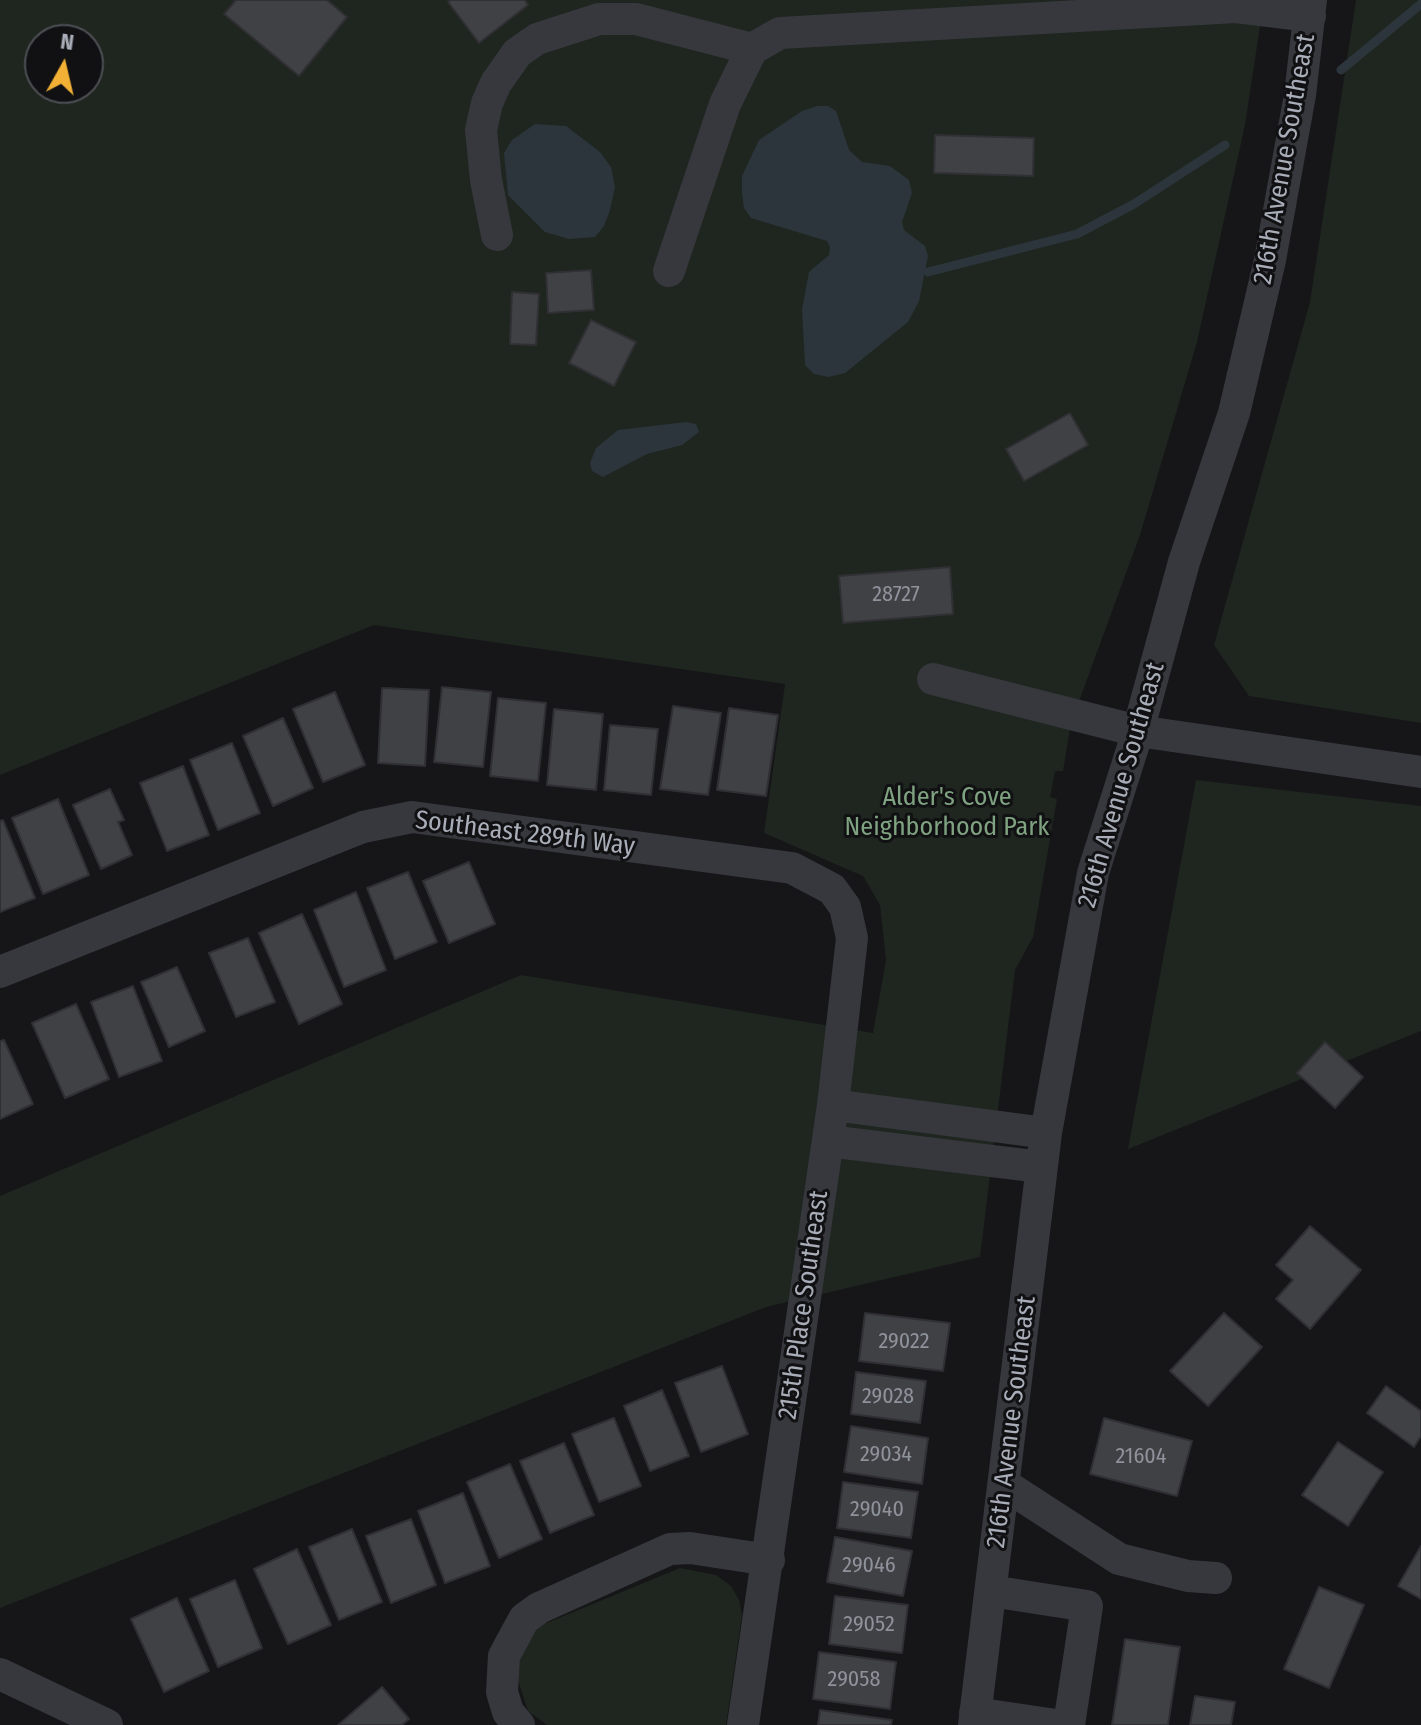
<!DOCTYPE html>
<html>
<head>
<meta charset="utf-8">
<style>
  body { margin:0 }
  #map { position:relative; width:1421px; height:1725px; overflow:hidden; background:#161618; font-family:"Fira Sans Condensed",sans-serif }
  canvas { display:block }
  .north { position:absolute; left:24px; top:24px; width:80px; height:80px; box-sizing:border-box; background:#111113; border:2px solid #4d4f55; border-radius:50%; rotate:8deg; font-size:22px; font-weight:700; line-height:32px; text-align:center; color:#a8adb8 }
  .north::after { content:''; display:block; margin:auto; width:28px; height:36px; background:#f2b134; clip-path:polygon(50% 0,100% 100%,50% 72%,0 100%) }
</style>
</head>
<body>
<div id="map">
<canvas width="1421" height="1725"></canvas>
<div class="north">N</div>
</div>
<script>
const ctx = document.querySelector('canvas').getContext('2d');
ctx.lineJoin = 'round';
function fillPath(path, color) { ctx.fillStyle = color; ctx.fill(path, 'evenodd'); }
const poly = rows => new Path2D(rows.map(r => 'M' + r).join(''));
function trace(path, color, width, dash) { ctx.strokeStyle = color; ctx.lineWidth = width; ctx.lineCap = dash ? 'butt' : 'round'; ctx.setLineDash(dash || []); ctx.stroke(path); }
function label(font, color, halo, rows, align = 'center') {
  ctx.font = font + ' "Fira Sans Condensed",sans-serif'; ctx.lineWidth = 6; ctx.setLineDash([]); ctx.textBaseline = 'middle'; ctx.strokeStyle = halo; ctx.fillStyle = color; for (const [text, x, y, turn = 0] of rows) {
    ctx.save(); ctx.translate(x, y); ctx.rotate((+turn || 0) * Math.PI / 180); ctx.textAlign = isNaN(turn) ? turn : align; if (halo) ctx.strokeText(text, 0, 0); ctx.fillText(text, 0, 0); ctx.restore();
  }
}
const green = poly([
  [0,0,1264,0,1245,125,1197,342,1140,535,1071,723,1063,771,1055,771,1050,797,1057,799,1033,937,1015,970,980,1257,766,1307,0,1608,0,1196,521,975,873,1033,886,960,880,905,863,876,764,833,785,684,374,625,0,775],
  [40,40,88,40,88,88,40,88],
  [1356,0,1421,0,1421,723,1249,696,1214,645,1310,302],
  [1196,780,1421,806,1421,1031,1128,1149],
  [680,1568,716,1575,731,1586,739,1600,742,1615,726,1725,547,1725,528,1711,517,1677,519,1659,537,1627]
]);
const water = poly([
  [817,106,828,106,836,111,849,150,862,162,890,166,909,180,912,193,902,222,904,230,925,246,928,256,919,301,908,322,845,373,829,377,814,374,805,365,802,309,809,272,829,255,830,247,827,241,751,218,744,208,742,193,742,176,759,140,802,111],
  [535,124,566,126,600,152,611,167,615,187,610,210,604,226,595,237,569,239,545,232,508,195,504,153,512,140],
  [686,422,696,424,699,432,682,445,647,454,603,477,592,471,590,463,596,448,618,430]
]);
const stream = poly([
  [1341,70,1421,4],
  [928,272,1077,234,1134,204,1225,145]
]);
const building = poly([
  [236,0,327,0,347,17,299,76,224,14,236,0],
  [451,0,525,0,528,5,479,43,448,2,451,0],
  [935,135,1034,138,1033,176,934,173,935,135],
  [591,270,594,310,548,313,546,273,591,270],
  [512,292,539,294,536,345,510,344,512,292],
  [591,320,636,342,614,386,569,363,591,320],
  [1070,413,1088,445,1024,481,1006,449,1070,413],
  [950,567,953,614,843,623,839,576,950,567],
  [442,687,491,692,483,767,434,762,442,687],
  [382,688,429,690,425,766,378,763,382,688],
  [335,692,365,765,323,782,293,709,335,692],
  [498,698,546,703,538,781,490,776,498,698],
  [673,706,721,713,708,795,660,789,673,706],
  [729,708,778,715,766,796,717,790,729,708],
  [554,709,603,714,596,790,547,785,554,709],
  [283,718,313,788,273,806,243,736,283,718],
  [610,725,658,729,651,795,604,790,610,725],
  [232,743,260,813,218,830,190,760,232,743],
  [183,766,209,835,167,851,140,783,183,766],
  [110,789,124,820,118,822,132,855,101,869,73,805,110,789],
  [58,799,89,875,43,894,12,818,58,799],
  [3,820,35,898,0,912,0,821,3,820],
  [469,862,495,924,449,943,423,881,469,862],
  [408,872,437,942,395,959,367,888,408,872],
  [356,892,386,970,344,987,314,910,356,892],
  [302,914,342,1004,299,1024,259,933,302,914],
  [248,938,275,1002,236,1017,209,953,248,938],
  [177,967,205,1031,169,1047,141,982,177,967],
  [133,986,162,1061,119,1077,91,1002,133,986],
  [76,1004,109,1079,65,1098,32,1023,76,1004],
  [4,1040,33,1104,0,1119,0,1041,4,1040],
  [1325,1042,1363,1077,1335,1108,1297,1073,1325,1042],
  [1310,1226,1361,1270,1310,1329,1276,1299,1293,1280,1276,1265,1310,1226],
  [865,1313,950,1323,943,1371,859,1361,865,1313],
  [1224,1313,1262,1347,1208,1406,1170,1371,1224,1313],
  [722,1366,748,1434,701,1452,675,1383,722,1366],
  [856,1372,926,1381,920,1423,851,1414,856,1372],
  [1386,1386,1421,1411,1421,1436,1414,1447,1367,1413,1386,1386],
  [662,1390,689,1456,650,1471,624,1406,662,1390],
  [614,1418,641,1486,599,1502,572,1434,614,1418],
  [1104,1418,1192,1441,1177,1496,1090,1474,1104,1418],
  [851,1426,928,1438,922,1484,844,1472,851,1426],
  [1338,1442,1383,1472,1348,1526,1302,1495,1338,1442],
  [564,1443,594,1515,550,1533,520,1461,564,1443],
  [510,1464,542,1539,499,1558,467,1482,510,1464],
  [843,1482,918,1492,911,1538,837,1528,843,1482],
  [463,1493,490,1566,445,1583,418,1511,463,1493],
  [411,1519,436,1585,391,1603,366,1536,411,1519],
  [352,1529,382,1602,339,1620,309,1547,352,1529],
  [835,1537,912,1551,903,1596,827,1582,835,1537],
  [1421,1546,1421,1599,1398,1586,1421,1546],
  [297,1549,331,1625,288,1644,254,1569,297,1549],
  [235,1580,262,1648,218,1667,190,1599,235,1580],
  [1319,1587,1364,1605,1329,1688,1284,1669,1319,1587],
  [835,1596,908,1605,902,1653,829,1644,835,1596],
  [177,1598,209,1671,164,1692,131,1619,177,1598],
  [1125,1639,1180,1647,1168,1725,1112,1725,1125,1639],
  [819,1652,896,1662,890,1709,813,1699,819,1652],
  [382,1687,409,1719,402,1725,338,1725,382,1687],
  [1195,1696,1235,1702,1231,1725,1190,1725,1195,1696],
  [820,1710,892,1720,891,1725,818,1725,820,1710]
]);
const minor = poly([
  [497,235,486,180,481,130,487,103,496,83,517,53,537,39,599,19,636,19,752,49],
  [669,271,725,104,752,49,780,33,1236,7,1310,16],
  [933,679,1138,731,1421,772],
  [0,972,363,827,412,817,792,868,832,889,845,907,852,938,833,1105,743,1725],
  [833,1105,1046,1133],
  [828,1141,1041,1167],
  [1005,1485,1119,1559,1188,1576,1216,1578],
  [991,1591,1087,1606,1069,1725],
  [0,1674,107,1725],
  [975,1713,1056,1725],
  [519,1725,508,1712,502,1692,504,1656,524,1619,539,1608,670,1549,690,1548,769,1560],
  [974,1725,1046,1133,1093,873,1138,731,1184,562,1234,413,1270,260,1300,95,1311,0]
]);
const numberNames = [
  ["28727",896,595],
  ["29022",904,1342],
  ["29028",888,1397],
  ["29034",886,1455],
  ["21604",1141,1457],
  ["29040",877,1510],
  ["29046",869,1566],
  ["29052",869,1625],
  ["29058",854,1680]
];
const streetNames = [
  ["216th Avenue Southeast",1285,159,-80],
  ["216th Avenue Southeast",1122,785,-74],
  ["Southeast 289th Way",525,834,7],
  ["215th Place Southeast",804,1305,-82],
  ["216th Avenue Southeast",1012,1422,-83]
];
const parkNames = [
  ["Alder's Cove",947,798],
  ["Neighborhood Park",947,828]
];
fillPath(green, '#1e261f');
fillPath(water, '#2c353c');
trace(stream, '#2c353c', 9);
fillPath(building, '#404145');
trace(building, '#303034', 2);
trace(minor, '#37383d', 32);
label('22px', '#8e929b', null, numberNames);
label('26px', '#a8adb8', '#111113', streetNames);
label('26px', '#7fa381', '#111113', parkNames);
</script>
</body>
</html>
